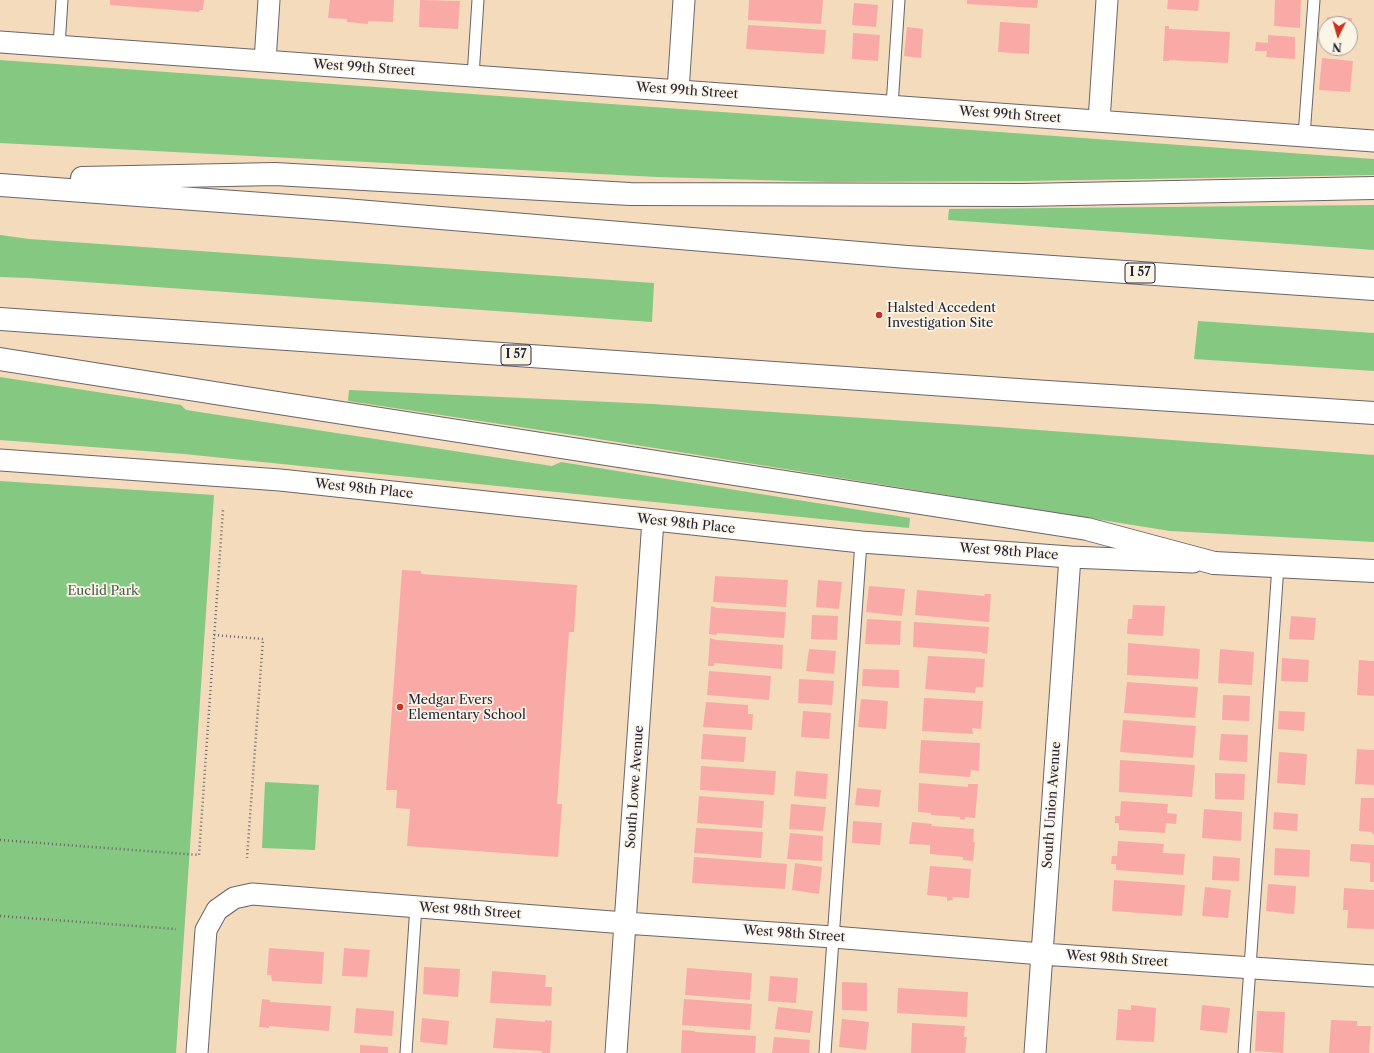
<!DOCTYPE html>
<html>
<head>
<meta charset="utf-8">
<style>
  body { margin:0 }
  #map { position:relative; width:1374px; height:1053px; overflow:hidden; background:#f4dbbc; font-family:"Libre Caslon Text",serif }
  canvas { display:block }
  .north { position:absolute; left:1318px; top:16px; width:40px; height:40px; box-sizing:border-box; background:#fcf5e5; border:1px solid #a5a1a1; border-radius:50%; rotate:185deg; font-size:11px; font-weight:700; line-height:16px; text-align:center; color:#22223b }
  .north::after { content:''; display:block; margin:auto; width:14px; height:18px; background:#c8321e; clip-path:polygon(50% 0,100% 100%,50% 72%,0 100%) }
</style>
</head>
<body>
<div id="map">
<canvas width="1374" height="1053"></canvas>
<div class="north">N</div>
</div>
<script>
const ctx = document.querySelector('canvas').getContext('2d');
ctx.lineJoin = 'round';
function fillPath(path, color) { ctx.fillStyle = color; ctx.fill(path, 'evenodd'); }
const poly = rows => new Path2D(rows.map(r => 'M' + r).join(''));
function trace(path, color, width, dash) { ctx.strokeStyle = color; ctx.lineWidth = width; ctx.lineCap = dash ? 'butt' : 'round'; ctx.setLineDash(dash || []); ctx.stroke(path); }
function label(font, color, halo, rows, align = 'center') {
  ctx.font = font + ' "Libre Caslon Text",serif'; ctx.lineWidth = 3.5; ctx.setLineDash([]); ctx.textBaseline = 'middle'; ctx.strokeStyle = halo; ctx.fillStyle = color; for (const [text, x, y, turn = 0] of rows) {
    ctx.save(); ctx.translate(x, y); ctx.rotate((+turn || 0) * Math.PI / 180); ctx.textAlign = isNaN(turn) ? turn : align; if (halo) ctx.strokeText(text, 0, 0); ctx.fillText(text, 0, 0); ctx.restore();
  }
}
const green = poly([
  [0,60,1374,159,1374,175,1026,181,829,182,657,177,0,143],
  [1374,205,1374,250,948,220,949,209],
  [0,235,29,239,654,283,652,322,28,278,0,277],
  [1198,321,1374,333,1374,371,1194,359],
  [0,377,181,405,186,410,552,466,561,462,910,518,909,528,184,454,0,440],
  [349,390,653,404,998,427,1374,455,1374,542,1170,531,586,437,348,401],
  [0,481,214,495,176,1053,0,1053],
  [265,782,319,785,315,850,262,848]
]);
const building = poly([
  [110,0,204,0,203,10,200,10,199,12,110,5],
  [330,0,394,0,393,22,368,21,368,24,347,22,347,19,328,18],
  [420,0,460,1,458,29,419,27],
  [749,0,823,0,821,24,748,20],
  [967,0,1038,0,1037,8,967,4],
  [1168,0,1199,0,1198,11,1167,9],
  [1275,0,1301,0,1300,28,1274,26],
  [854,3,878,5,876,27,852,25],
  [1327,17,1352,18,1351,29,1350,29,1350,24,1326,24],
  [1000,22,1030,24,1029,54,998,52],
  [748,25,826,30,824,54,746,49],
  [1165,26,1169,26,1169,29,1230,32,1228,63,1169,60,1169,61,1163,61],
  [907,27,923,29,921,58,904,56],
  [853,33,880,35,878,61,852,59],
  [1268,35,1295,37,1295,59,1266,57,1267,51,1255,51,1256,42,1268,43],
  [1322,58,1353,61,1350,92,1319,90],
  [402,570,421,571,421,574,577,585,574,632,569,632,557,804,562,804,558,857,407,846,410,809,396,808,397,790,386,790],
  [715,576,788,580,786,607,713,602],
  [818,580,842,582,839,609,816,607],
  [869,586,905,589,902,616,866,612],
  [917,590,985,596,984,594,991,594,989,622,915,615],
  [1133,605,1165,606,1163,636,1127,634,1128,619,1132,619],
  [711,606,717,608,786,612,784,638,717,633,717,635,709,634],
  [812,615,838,616,837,640,811,639],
  [1291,616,1316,618,1314,640,1289,639],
  [867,619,901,621,900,645,865,644],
  [914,622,989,627,987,654,982,653,982,652,913,647],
  [710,638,716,640,783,645,782,669,714,663,714,666,708,666],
  [1128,643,1200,649,1198,679,1127,675],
  [809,649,836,651,834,674,806,671],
  [1220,649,1254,652,1252,685,1218,683],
  [928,656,985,659,983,687,976,687,975,693,925,689],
  [1282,658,1309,660,1308,682,1281,681],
  [1359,660,1374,661,1374,696,1357,695],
  [863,669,899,670,899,688,862,686],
  [709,671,771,676,769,700,707,695],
  [799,679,834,681,832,705,798,703],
  [1127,682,1198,687,1195,718,1124,713],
  [1223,695,1250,696,1249,721,1222,720],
  [924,698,983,701,981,729,972,728,973,734,922,731],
  [861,699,888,701,886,729,858,727],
  [706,702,748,705,748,714,753,714,752,730,703,727],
  [803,711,831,713,829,739,801,737],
  [1279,711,1305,712,1304,731,1278,729],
  [1123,720,1196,726,1193,758,1120,752],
  [703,734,746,737,744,762,701,759],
  [1221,734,1248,735,1247,762,1219,760],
  [921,740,980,743,979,771,971,770,970,777,919,773],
  [1357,749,1374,750,1374,785,1355,784],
  [1279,752,1307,754,1305,785,1277,783],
  [1120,760,1195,765,1192,797,1119,792],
  [701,766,776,771,774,795,700,790],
  [796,771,828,774,826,799,794,796],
  [1215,773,1245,774,1244,800,1215,799],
  [919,783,968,787,968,784,978,784,975,818,965,817,965,820,960,819,960,817,931,815,931,813,918,812],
  [857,788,881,790,879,807,855,805],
  [699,796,764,801,762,828,697,823],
  [1361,798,1374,798,1374,834,1372,834,1372,832,1359,831],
  [1121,801,1168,804,1167,813,1177,814,1176,824,1166,823,1165,833,1119,830,1119,823,1115,823,1115,816,1120,816],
  [791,804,826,807,823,831,789,829],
  [1204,809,1242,812,1241,841,1202,838],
  [1274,812,1298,814,1297,831,1273,829],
  [853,821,882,823,880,845,852,843],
  [912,822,932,824,931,826,974,829,973,842,975,842,973,861,963,860,963,857,930,854,930,845,909,844],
  [696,828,763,832,761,858,694,853],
  [790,833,823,836,822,861,787,859],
  [1118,841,1164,844,1163,853,1185,854,1183,875,1116,870,1116,864,1111,864,1112,856,1117,856],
  [1351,844,1374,845,1374,882,1370,882,1370,863,1350,861],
  [1275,848,1310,850,1309,877,1274,875],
  [1213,856,1240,858,1239,881,1212,880],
  [694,857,787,864,785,889,692,883],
  [795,863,822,867,819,894,792,890],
  [930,866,971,869,969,898,952,897,953,900,947,901,947,897,927,895],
  [1114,880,1185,885,1182,916,1112,911],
  [1268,884,1296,886,1294,914,1266,911],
  [1205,887,1231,890,1228,918,1202,916],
  [1344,888,1374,890,1374,929,1347,928,1348,910,1343,910],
  [269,948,324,952,322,984,272,981,271,975,267,975],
  [344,948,370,950,367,977,342,976],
  [424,967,460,969,458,997,423,994],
  [687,968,752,973,750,1000,685,995],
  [492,971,546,975,545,987,552,987,551,1006,490,1003],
  [770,976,798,978,796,1003,768,1001],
  [842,982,867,983,867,1011,842,1010],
  [898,988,968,992,967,1017,897,1013],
  [262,999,270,1000,270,1002,331,1006,329,1031,269,1026,269,1028,259,1027],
  [684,999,752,1004,750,1030,682,1025],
  [1131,1005,1156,1008,1154,1042,1116,1040,1118,1009,1131,1010],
  [1202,1005,1230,1008,1227,1033,1200,1030],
  [778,1007,813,1011,810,1033,775,1029],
  [356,1008,394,1011,392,1036,354,1033],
  [1257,1011,1285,1012,1283,1053,1255,1051],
  [422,1018,449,1021,447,1045,420,1042],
  [496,1018,545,1022,545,1020,552,1021,550,1053,542,1053,542,1051,493,1048],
  [842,1019,869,1022,866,1050,839,1047],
  [1331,1020,1357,1021,1357,1026,1371,1026,1369,1053,1329,1053],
  [912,1023,965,1026,964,1037,967,1037,965,1053,911,1053],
  [682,1030,695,1031,695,1032,756,1036,755,1053,681,1053],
  [774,1037,810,1040,809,1053,772,1053],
  [360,1045,388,1047,388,1053,360,1053]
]);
const path = poly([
  [214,635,263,639,247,858],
  [0,840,199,855,223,510],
  [0,916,176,929]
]);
const service = poly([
  [59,46,62,0],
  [473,76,478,0],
  [892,106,899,0],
  [1304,136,1314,0],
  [406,1053,416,906],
  [825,1053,861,542],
  [1244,1053,1278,566]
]);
const minor = poly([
  [0,42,1374,141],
  [265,61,269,0],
  [678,91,684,0],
  [1099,121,1107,0],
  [0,460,280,480,861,542,1070,557,1193,562],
  [197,1053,206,930,217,910,234,898,252,894,625,923,833,937,1042,954,1374,976],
  [616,1053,653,520],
  [1035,1053,1070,557]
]);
const primary = poly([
  [1214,563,1374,571]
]);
const motorway = poly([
  [82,178,275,174,630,194,1023,195,1374,188],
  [0,185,345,210,907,257,1374,289],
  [0,319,1032,391,1374,413],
  [0,359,259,400,1087,529,1214,563]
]);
const markers = [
  [879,315,4,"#c8321e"],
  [400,707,4,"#c8321e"]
];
const shields = [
  [1140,273,30],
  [516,355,30]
];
const shieldNames = [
  ["I 57",1140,273],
  ["I 57",516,355]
];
const streetNames = [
  ["West 99th Street",364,68,4],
  ["West 99th Street",687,91,4],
  ["West 99th Street",1010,115,4],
  ["West 98th Place",364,489,6],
  ["West 98th Place",686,524,6],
  ["West 98th Place",1009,552,4],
  ["South Lowe Avenue",635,787,-86],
  ["South Union Avenue",1052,805,-86],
  ["West 98th Street",470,911,4],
  ["West 98th Street",794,934,4],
  ["West 98th Street",1117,959,4]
];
const poiNames = [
  ["Halsted Accedent",887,308],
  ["Investigation Site",887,323],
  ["Medgar Evers",408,700],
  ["Elementary School",408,715]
];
const parkNames = [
  ["Euclid Park",103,591]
];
fillPath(green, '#84c882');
fillPath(building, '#faaaa6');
trace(service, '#6c6368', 13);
trace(minor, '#6c6368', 23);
trace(primary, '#6c6368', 24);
trace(motorway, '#6c6368', 24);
trace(path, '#6c6368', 2.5, [1, 3]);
trace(service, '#fff', 11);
trace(minor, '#fff', 21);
trace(primary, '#fff', 22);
trace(motorway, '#fff', 22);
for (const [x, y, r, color] of markers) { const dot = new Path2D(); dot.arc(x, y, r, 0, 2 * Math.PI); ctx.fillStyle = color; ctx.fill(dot); trace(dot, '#fcf5e5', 1.5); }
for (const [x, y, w] of shields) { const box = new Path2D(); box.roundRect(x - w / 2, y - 10, w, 20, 3); ctx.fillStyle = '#fcf5e5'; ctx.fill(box); trace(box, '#22223b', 1); }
label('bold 12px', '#22223b', null, shieldNames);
label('13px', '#22223b', '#fcf5e5', streetNames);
label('13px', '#22223b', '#fcf5e5', poiNames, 'left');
label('13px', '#445c54', '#fcf5e5', parkNames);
</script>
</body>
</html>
